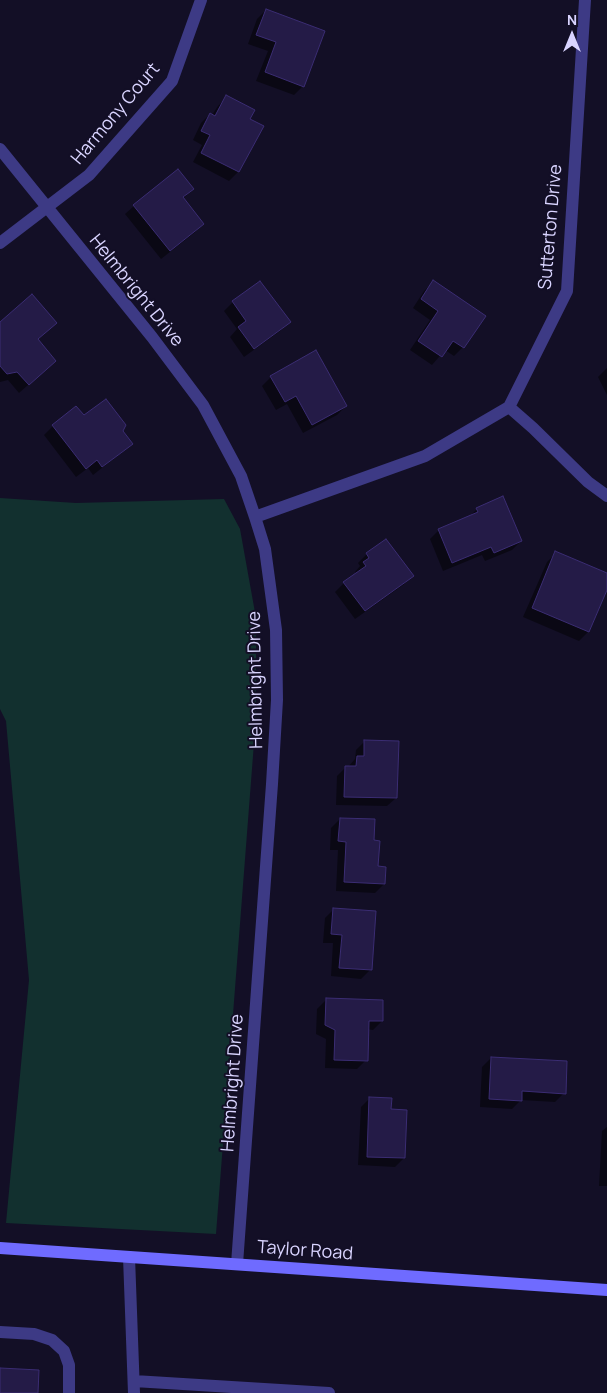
<!DOCTYPE html>
<html>
<head>
<meta charset="utf-8">
<style>
  body { margin:0 }
  #map { position:relative; width:607px; height:1393px; overflow:hidden; background:#130f26; font-family:Manrope,sans-serif }
  canvas { display:block }
  .north { position:absolute; left:547px; top:10px; width:50px; height:50px; -webkit-text-stroke:4px #130f26; paint-order:stroke; rotate:0deg; font-size:14px; font-weight:700; line-height:20px; text-align:center; color:#d9d4ff }
  .north::after { content:''; display:block; margin:auto; width:18px; height:22px; background:#d9d4ff; clip-path:polygon(50% 0,100% 100%,50% 72%,0 100%) }
</style>
</head>
<body>
<div id="map">
<canvas width="607" height="1393"></canvas>
<div class="north">N</div>
</div>
<script>
const ctx = document.querySelector('canvas').getContext('2d');
ctx.lineJoin = 'round';
function fillPath(path, color) { ctx.fillStyle = color; ctx.fill(path, 'evenodd'); }
const poly = rows => new Path2D(rows.map(r => 'M' + r).join(''));
function trace(path, color, width, dash) { ctx.strokeStyle = color; ctx.lineWidth = width; ctx.lineCap = dash ? 'butt' : 'round'; ctx.setLineDash(dash || []); ctx.stroke(path); }
function label(font, color, halo, rows, align = 'center') {
  ctx.font = font + ' Manrope,sans-serif'; ctx.lineWidth = 4; ctx.setLineDash([]); ctx.textBaseline = 'middle'; ctx.strokeStyle = halo; ctx.fillStyle = color; for (const [text, x, y, turn = 0] of rows) {
    ctx.save(); ctx.translate(x, y); ctx.rotate((+turn || 0) * Math.PI / 180); ctx.textAlign = isNaN(turn) ? turn : align; if (halo) ctx.strokeText(text, 0, 0); ctx.fillText(text, 0, 0); ctx.restore();
  }
}
const green = poly([
  [0,498,76,503,224,499,240,529,256,618,256,717,216,1234,6,1223,29,980,6,721,0,709]
]);
const shadow = poly([
  [266,10,303,86,294,95,256,81,268,51,248,44,257,19],
  [227,97,248,119,262,126,238,172,229,181,193,162,202,145,193,140,201,123,210,114,212,115,218,106],
  [192,189,183,199,203,224,194,233,161,259,125,214,134,206],
  [433,282,463,347,454,356,445,350,432,365,410,350,430,320,413,308,424,291],
  [233,302,289,322,280,331,244,357,230,337,237,329,224,311],
  [0,323,37,340,55,361,19,393,8,380,0,382],
  [607,368,607,395,598,377],
  [271,377,346,406,337,415,303,433,287,404,276,410,262,386],
  [76,407,84,417,121,431,131,443,122,452,93,475,88,468,76,477,44,435,53,426],
  [477,509,521,541,512,550,485,561,482,555,443,571,430,539,439,530,468,518],
  [556,553,607,574,607,586,588,632,579,641,523,617,547,562],
  [367,554,412,576,403,585,355,619,335,592,344,583,356,574,355,572,360,566,358,563],
  [365,741,396,798,387,806,336,805,337,776,346,767,348,767,355,759,356,750],
  [340,819,372,842,377,868,384,884,375,893,336,891,338,850,330,850,331,828],
  [334,909,370,970,361,979,331,976,333,943,323,943,325,918],
  [326,1000,382,1021,373,1030,367,1029,366,1060,357,1069,325,1068,326,1039,316,1034,317,1009],
  [491,1058,564,1093,555,1102,521,1100,512,1109,480,1107,482,1067],
  [370,1098,404,1158,395,1167,358,1165,361,1107],
  [607,1127,607,1186,599,1186,602,1131]
]);
const building = poly([
  [266,9,325,31,304,87,265,72,276,42,256,35,266,9],
  [226,95,255,110,250,119,264,126,239,172,201,153,210,135,201,131,210,113,215,116,226,95],
  [178,169,194,189,183,197,204,224,170,251,133,205,178,169],
  [433,280,486,316,464,348,453,341,442,357,418,341,438,311,421,299,433,280],
  [260,281,291,322,254,349,238,327,246,321,232,301,260,281],
  [32,294,57,323,38,339,56,361,29,385,17,372,7,374,0,366,0,322,32,294],
  [316,350,347,406,312,425,296,396,285,402,270,376,316,350],
  [106,399,126,425,123,431,133,444,102,467,97,460,86,469,52,425,76,406,84,415,106,399],
  [503,496,522,541,494,553,491,547,452,563,438,529,478,512,476,508,503,496],
  [386,539,414,576,365,611,343,582,366,566,363,562,369,558,366,553,386,539],
  [555,551,607,573,607,590,589,632,532,608,555,551],
  [364,740,399,741,397,798,344,797,345,766,356,766,357,756,364,756,364,740],
  [340,818,375,819,374,840,380,841,378,866,386,867,385,884,344,882,346,842,338,841,340,818],
  [333,908,376,911,372,970,339,968,342,935,331,934,333,908],
  [326,998,383,1000,383,1021,369,1021,368,1061,334,1060,335,1030,325,1025,326,998],
  [491,1057,567,1061,566,1094,522,1091,522,1101,489,1099,491,1057],
  [369,1097,392,1098,391,1109,407,1110,405,1158,367,1157,369,1097],
  [0,1368,39,1370,38,1393,0,1393,0,1368]
]);
const service = poly([
  [129,1257,134,1393],
  [0,1332,34,1334,52,1340,64,1351,69,1365,69,1393],
  [134,1381,329,1393]
]);
const minor = poly([
  [0,149,152,337,203,405,241,476,255,517,265,549,276,630,277,700,272,784,237,1264],
  [0,243,89,175,172,81,201,0],
  [509,407,533,428,588,482,607,496],
  [255,517,425,456,509,407,567,291,585,0]
]);
const secondary = poly([
  [0,1248,607,1290]
]);
const streetNames = [
  ["Harmony Court",116,114,-50],
  ["Sutterton Drive",551,227,-85],
  ["Helmbright Drive",136,291,51],
  ["Helmbright Drive",256,680,-91],
  ["Helmbright Drive",233,1083,-86],
  ["Taylor Road",305,1251,4]
];
fillPath(green, '#12302f');
fillPath(shadow, '#0007');
fillPath(building, '#241b47');
trace(building, '#3b2d73', 1);
trace(service, '#3d3a85', 12);
trace(minor, '#3d3a85', 12);
trace(secondary, '#6f6bff', 12);
label('18px', '#d9d4ff', '#130f26', streetNames);
</script>
</body>
</html>
